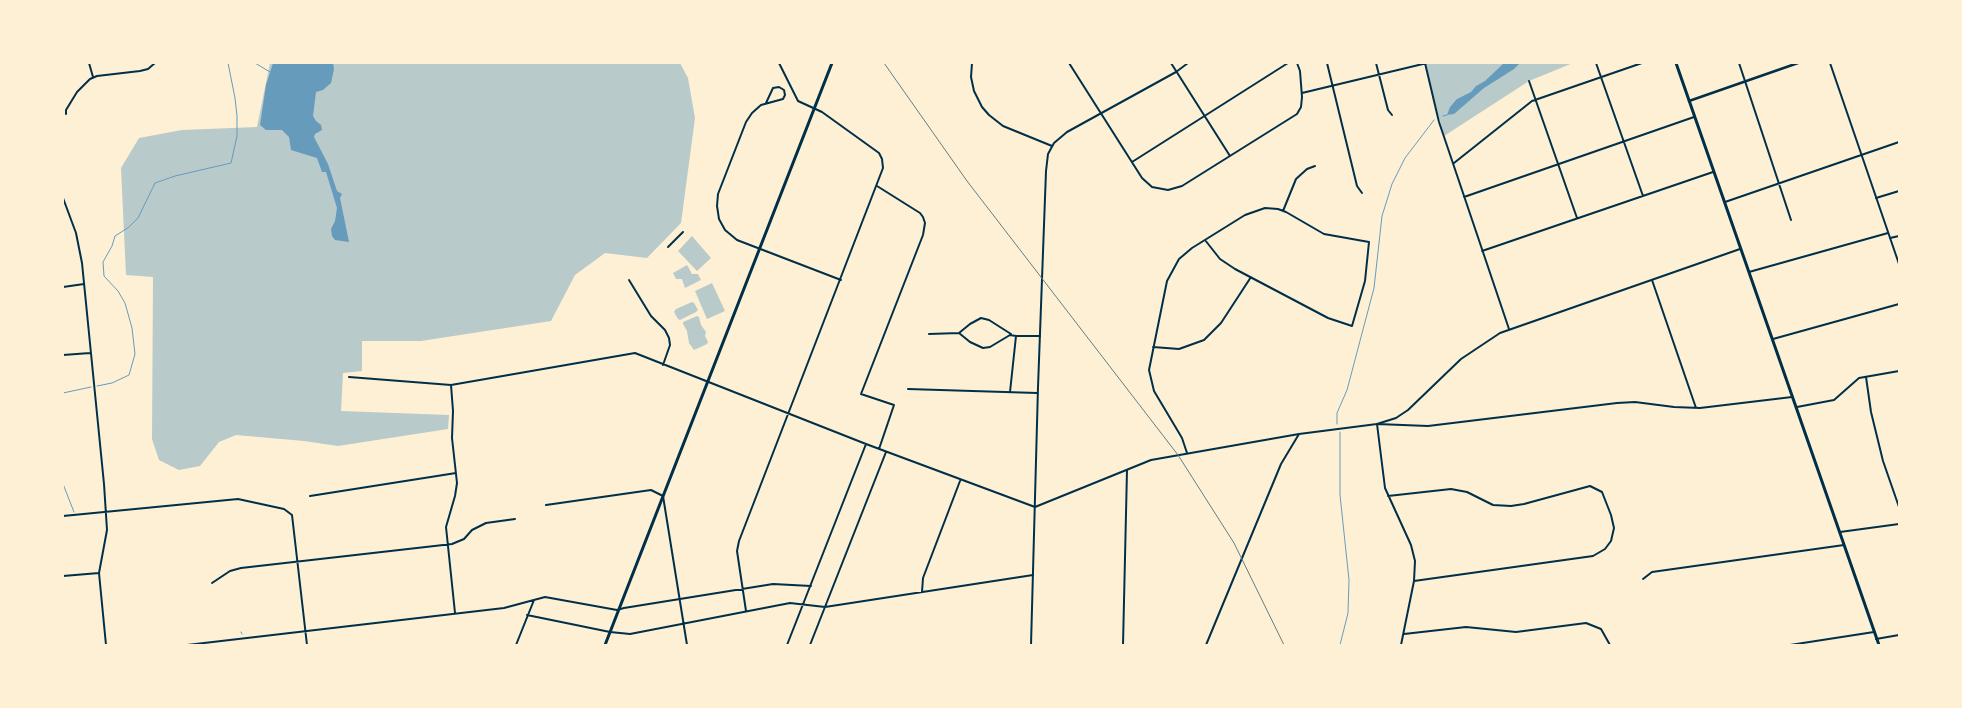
<!DOCTYPE html>
<html>
<head>
<meta charset="utf-8">
<style>
  body { margin:0 }
  #map { position:relative; width:1962px; height:708px; overflow:hidden; background:#fdf0d5; font-family:"Playfair Display",serif }
  canvas { display:block }
  .frame { position:absolute; inset:0; border:64px solid #fdf0d5; pointer-events:none }
</style>
</head>
<body>
<div id="map">
<canvas width="1962" height="708"></canvas>
<div class="frame"></div>
</div>
<script>
const ctx = document.querySelector('canvas').getContext('2d');
ctx.lineJoin = 'round';
function fillPath(path, color) { ctx.fillStyle = color; ctx.fill(path, 'evenodd'); }
const poly = rows => new Path2D(rows.map(r => 'M' + r).join(''));
function trace(path, color, width, dash) { ctx.strokeStyle = color; ctx.lineWidth = width; ctx.lineCap = dash ? 'butt' : 'round'; ctx.setLineDash(dash || []); ctx.stroke(path); }
const green = poly([
  [270,63,680,63,688,78,695,118,681,223,647,258,605,253,575,275,551,321,421,341,362,341,362,371,343,373,341,411,449,415,448,429,338,446,304,441,236,435,219,442,200,466,179,470,159,460,152,439,153,277,126,275,121,168,139,138,182,130,257,127],
  [1573,63,1529,81,1444,136,1425,64],
  [692,236,711,258,697,271,678,251],
  [687,265,692,274,698,274,701,280,685,288,682,279,676,279,673,273],
  [712,283,725,311,707,319,695,291],
  [692,302,694,303,698,310,696,312,680,320,678,319,674,312,676,309],
  [697,316,699,317,701,325,706,332,705,336,708,342,707,344,694,350,689,343,687,331,683,324,683,322]
]);
const water = poly([
  [273,63,333,63,334,69,331,83,323,90,316,92,313,116,316,121,321,125,322,130,315,134,314,137,328,164,337,191,342,194,340,198,349,242,335,240,332,236,331,229,335,221,337,208,326,172,322,172,317,158,291,150,289,137,282,130,266,130,260,125,266,85],
  [1504,63,1520,63,1514,69,1484,88,1454,114,1447,115,1450,107,1457,99,1471,92,1476,86,1485,81]
]);
const stream = poly([
  [255,63,270,72],
  [1443,116,1447,115],
  [97,386,112,383,129,375,135,354,132,328,125,303,118,291,104,276,103,262,112,246,115,236,129,227,138,218,155,183,175,176,231,163,237,136,237,116,235,98,228,63],
  [63,393,91,387],
  [1337,424,1337,413,1347,390,1374,288,1382,216,1392,184,1405,158,1434,120],
  [63,484,74,512],
  [241,632,242,634],
  [1340,645,1348,613,1349,580,1340,495,1340,432]
]);
const minor = poly([
  [89,63,93,77],
  [1069,63,1142,178,1152,187,1168,190,1182,186,1297,114,1301,107,1302,97,1300,71,1297,63],
  [1171,63,1230,156],
  [1327,63,1357,186,1362,193],
  [1376,63,1388,110,1392,115],
  [1425,63,1439,122,1509,329],
  [1596,63,1643,196],
  [1739,63,1791,220],
  [1529,81,1577,218],
  [1302,93,1427,63],
  [766,103,773,88,779,87,784,90,785,95,783,99,761,105,752,113,746,122,718,194,717,206,719,219,725,230,737,240,841,280],
  [66,114,66,110,77,92,90,79,97,76,140,71,148,69,155,63],
  [1132,162,1288,63],
  [1454,163,1532,101,1642,63],
  [877,186,920,213,923,217,925,223,923,235,861,394,894,405,879,449],
  [1464,197,1694,117],
  [63,198,76,233,82,263,104,484,107,530,99,573,106,645],
  [1876,198,1899,191],
  [1725,202,1899,142],
  [1283,211,1296,179,1307,169,1315,166],
  [1890,238,1899,236],
  [668,247,683,232],
  [1482,251,1713,172],
  [1749,272,1888,233],
  [629,280,651,316,665,330,669,338,670,345,663,365],
  [1652,280,1696,408],
  [63,287,84,284],
  [959,333,970,342,983,348,990,347,1010,335,1016,336,1010,392],
  [929,334,959,333,970,324,981,318,989,320,1011,334],
  [1017,336,1040,336],
  [1773,339,1899,304],
  [1153,347,1179,349,1204,340,1221,323,1251,277],
  [63,355,90,353],
  [349,377,451,385,635,353,866,444,1035,507],
  [1866,377,1871,412,1883,461,1899,507],
  [451,385,453,411,452,438,457,483,455,496,446,527,455,613],
  [908,389,1037,393],
  [1797,407,1834,400,1859,378,1899,371],
  [1187,453,1182,438,1154,391,1149,370,1167,281,1179,259,1192,248,1245,215,1265,208,1278,209,1286,212,1324,234,1369,242,1365,281,1352,326,1328,318,1235,269,1220,259,1205,240],
  [310,496,456,473],
  [1388,496,1451,489,1467,492,1493,505,1511,506,1524,504,1590,486,1602,492,1611,515,1614,528,1611,541,1605,549,1593,556,1414,581],
  [546,505,651,490,663,496,687,645],
  [63,516,238,499,284,509,292,515,307,645],
  [1840,532,1899,524],
  [63,576,99,573],
  [1643,579,1652,572,1844,545],
  [212,583,230,571,241,568,452,544,464,539,472,530,486,523,515,519],
  [922,592,923,578,960,481],
  [746,611,737,551,739,541,883,168,882,159,879,153,822,112,798,101,779,63],
  [527,615,610,632,630,634,790,603,825,607,1033,575],
  [1404,634,1466,627,1516,632,1586,623,1601,629,1610,645],
  [187,645,504,608,545,597,617,610,624,608,773,584,811,586],
  [516,645,534,600],
  [787,645,866,444],
  [810,645,886,452],
  [1123,645,1127,470],
  [1401,645,1414,581,1415,561,1411,545,1385,488,1377,424,1428,426,1617,403,1635,402,1674,407,1700,408,1792,397],
  [1790,645,1874,632]
]);
const tertiary = poly([
  [972,63,971,77,974,91,982,107,989,115,1003,126,1052,146],
  [1830,63,1899,264],
  [1035,507,1151,460,1299,434],
  [1876,639,1899,635],
  [1031,645,1038,387,1046,171,1048,154,1054,143,1067,132,1176,72,1188,63],
  [1206,645,1281,464,1299,434,1377,424,1396,418,1408,410,1461,359,1500,333,1740,249]
]);
const secondary = poly([
  [1689,101,1798,63]
]);
const primary = poly([
  [1676,63,1879,645],
  [605,645,832,63]
]);
const rail = poly([
  [884,63,967,181,1178,455,1234,543,1284,645]
]);
fillPath(green, '#b9caca');
fillPath(water, '#669bbc');
trace(stream, '#669bbc', 1);
trace(minor, '#003049', 2);
trace(tertiary, '#003049', 2);
trace(secondary, '#003049', 2.5);
trace(primary, '#003049', 3);
trace(rail, '#657d81', 1);
</script>
</body>
</html>
